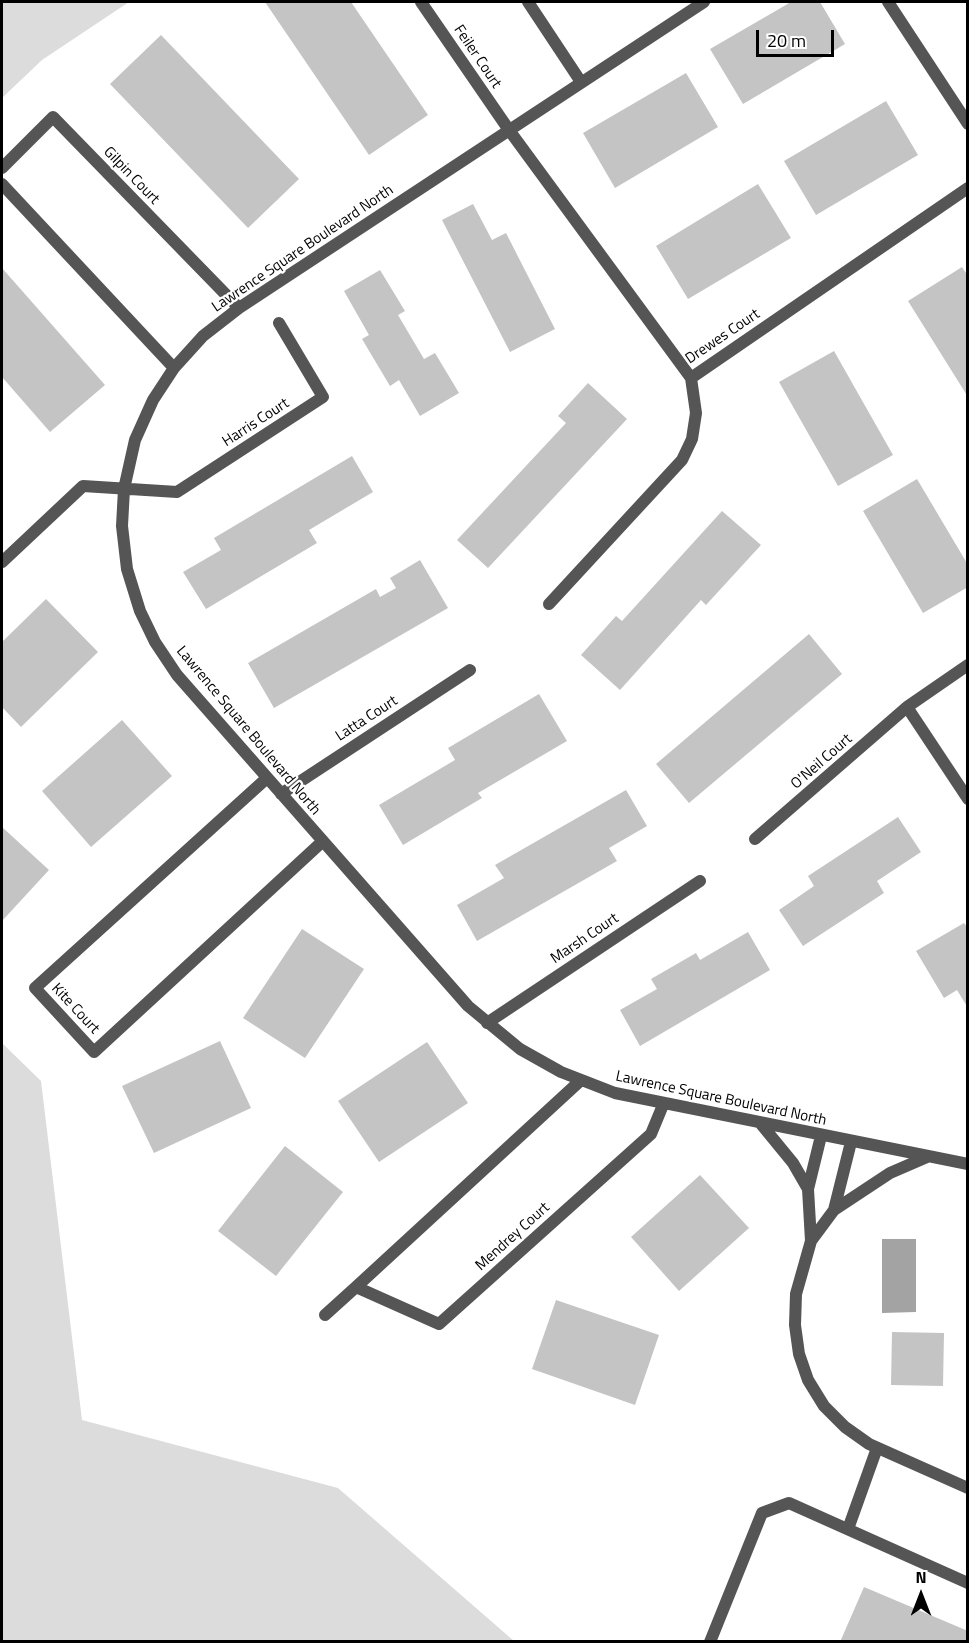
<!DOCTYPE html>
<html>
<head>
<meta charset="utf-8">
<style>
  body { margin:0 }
  #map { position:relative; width:969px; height:1643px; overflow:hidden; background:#fff; font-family:"Titillium Web",sans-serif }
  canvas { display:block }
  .frame { position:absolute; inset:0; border:3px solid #000; pointer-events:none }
  .north { position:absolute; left:891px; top:1565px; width:60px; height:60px; -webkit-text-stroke:4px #fff; paint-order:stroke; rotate:0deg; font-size:16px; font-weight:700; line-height:24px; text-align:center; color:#000 }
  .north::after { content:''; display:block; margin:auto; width:21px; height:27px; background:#000; clip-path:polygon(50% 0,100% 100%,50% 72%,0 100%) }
  .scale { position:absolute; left:756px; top:30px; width:78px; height:27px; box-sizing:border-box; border:3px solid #000; border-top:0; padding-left:8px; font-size:18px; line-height:21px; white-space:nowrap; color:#000; -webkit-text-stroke:4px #fff; paint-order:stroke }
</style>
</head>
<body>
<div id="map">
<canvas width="969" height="1643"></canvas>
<div class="frame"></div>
<div class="north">N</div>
<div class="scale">20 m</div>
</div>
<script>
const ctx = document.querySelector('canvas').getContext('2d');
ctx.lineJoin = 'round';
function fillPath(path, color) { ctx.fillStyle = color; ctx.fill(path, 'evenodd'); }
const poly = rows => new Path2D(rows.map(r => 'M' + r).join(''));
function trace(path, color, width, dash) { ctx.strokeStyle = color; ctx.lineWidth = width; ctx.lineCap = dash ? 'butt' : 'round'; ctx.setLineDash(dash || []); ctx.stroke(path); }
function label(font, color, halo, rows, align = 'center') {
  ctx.font = font + ' "Titillium Web",sans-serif'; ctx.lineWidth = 4.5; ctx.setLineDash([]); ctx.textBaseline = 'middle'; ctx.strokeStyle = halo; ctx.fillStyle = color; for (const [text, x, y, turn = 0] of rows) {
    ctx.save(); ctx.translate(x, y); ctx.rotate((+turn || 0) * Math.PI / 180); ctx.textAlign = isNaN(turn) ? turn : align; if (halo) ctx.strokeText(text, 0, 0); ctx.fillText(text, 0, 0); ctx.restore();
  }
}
const green = poly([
  [2,2,129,2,42,60,2,98],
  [2,1043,41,1081,82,1420,338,1488,514,1641,2,1641]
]);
const water = poly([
  [882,1239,916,1239,916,1312,882,1313]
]);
const building = poly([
  [265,2,351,2,428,115,369,155],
  [791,2,820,2,845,44,743,104,710,49],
  [161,35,299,179,248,228,110,84],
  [686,73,718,127,615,188,583,133],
  [886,101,918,155,816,215,784,161],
  [758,184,791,238,688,299,656,246],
  [473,204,492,240,506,233,555,329,510,352,442,220],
  [962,267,968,276,968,397,908,301],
  [2,268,105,385,50,432,2,377],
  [380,270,405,311,398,315,424,359,435,353,459,393,420,416,399,380,390,386,362,339,369,335,344,291],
  [834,351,893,455,838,486,779,382],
  [588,383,627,419,488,568,457,540,566,423,558,416],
  [352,456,373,492,309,530,317,543,206,609,183,572,221,550,214,538],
  [917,479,968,565,968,587,923,613,863,511],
  [722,511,761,545,706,605,701,600,620,690,581,655,616,616,622,621],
  [420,560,448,608,274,708,248,663,376,589,380,597,396,588,390,578],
  [46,599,98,652,21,727,2,707,2,642],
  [809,634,842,674,689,803,656,764],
  [539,694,567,741,478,793,482,798,403,845,379,805,455,760,448,748],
  [122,720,172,776,91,847,42,791],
  [626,790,647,826,609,848,617,861,477,941,457,905,504,878,495,865],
  [898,817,921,852,877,881,884,893,803,946,779,910,814,886,808,876],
  [2,827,49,870,2,921],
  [964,923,968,928,968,1008,957,990,944,998,916,951],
  [302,929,364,969,305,1058,243,1018],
  [748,932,770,970,640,1046,620,1010,657,989,651,979,696,953,700,960],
  [220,1041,251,1108,154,1153,122,1086],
  [427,1042,468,1103,379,1162,338,1101],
  [285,1146,343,1192,276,1276,218,1231],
  [700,1175,749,1228,679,1291,631,1237],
  [556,1300,659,1335,635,1405,532,1369],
  [892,1332,944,1333,943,1386,891,1385],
  [864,1587,968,1631,968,1642,840,1642]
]);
const service = poly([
  [848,1529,877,1448],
  [710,1642,762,1513,789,1503,968,1583]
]);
const minor = poly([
  [421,2,509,130,691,378,696,413,692,439,682,460,549,604],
  [528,2,581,82],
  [704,2,239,308,203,336,174,368,153,400,135,440,124,489,122,526,127,569,140,611,155,642,177,675,468,1006,520,1049,561,1072,615,1093,968,1164],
  [888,2,968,124],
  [2,168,53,117,239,308],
  [2,184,174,368],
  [691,378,968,188],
  [2,562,83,486,177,492,323,397,279,323],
  [907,707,968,799],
  [267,778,35,988,94,1052,323,841],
  [281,794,470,670],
  [755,839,907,707,968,665],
  [487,1023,700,881],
  [761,1124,793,1163,808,1189],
  [821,1136,808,1189,811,1241,796,1294,795,1325,799,1354,808,1380,824,1406,845,1427,869,1444,968,1488],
  [834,1210,851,1142],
  [811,1241,834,1210,890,1173,927,1157],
  [356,1287,580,1081],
  [325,1315,356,1287,439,1324,651,1134,663,1105]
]);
const streetNames = [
  ["Feiler Court",477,57,56],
  ["Gilpin Court",131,176,46],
  ["Lawrence Square Boulevard North",303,249,-34],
  ["Drewes Court",723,337,-34],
  ["Harris Court",256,423,-33],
  ["Latta Court",367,719,-33],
  ["Lawrence Square Boulevard North",248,731,50],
  ["O'Neil Court",822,762,-41],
  ["Marsh Court",585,939,-34],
  ["Kite Court",75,1009,47],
  ["Lawrence Square Boulevard North",721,1099,12],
  ["Mendrey Court",513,1237,-42]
];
fillPath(green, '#dcdcdc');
fillPath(water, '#a3a3a3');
fillPath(building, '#c4c4c4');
trace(service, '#555', 12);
trace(minor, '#555', 12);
label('15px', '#000', '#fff', streetNames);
</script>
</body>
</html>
